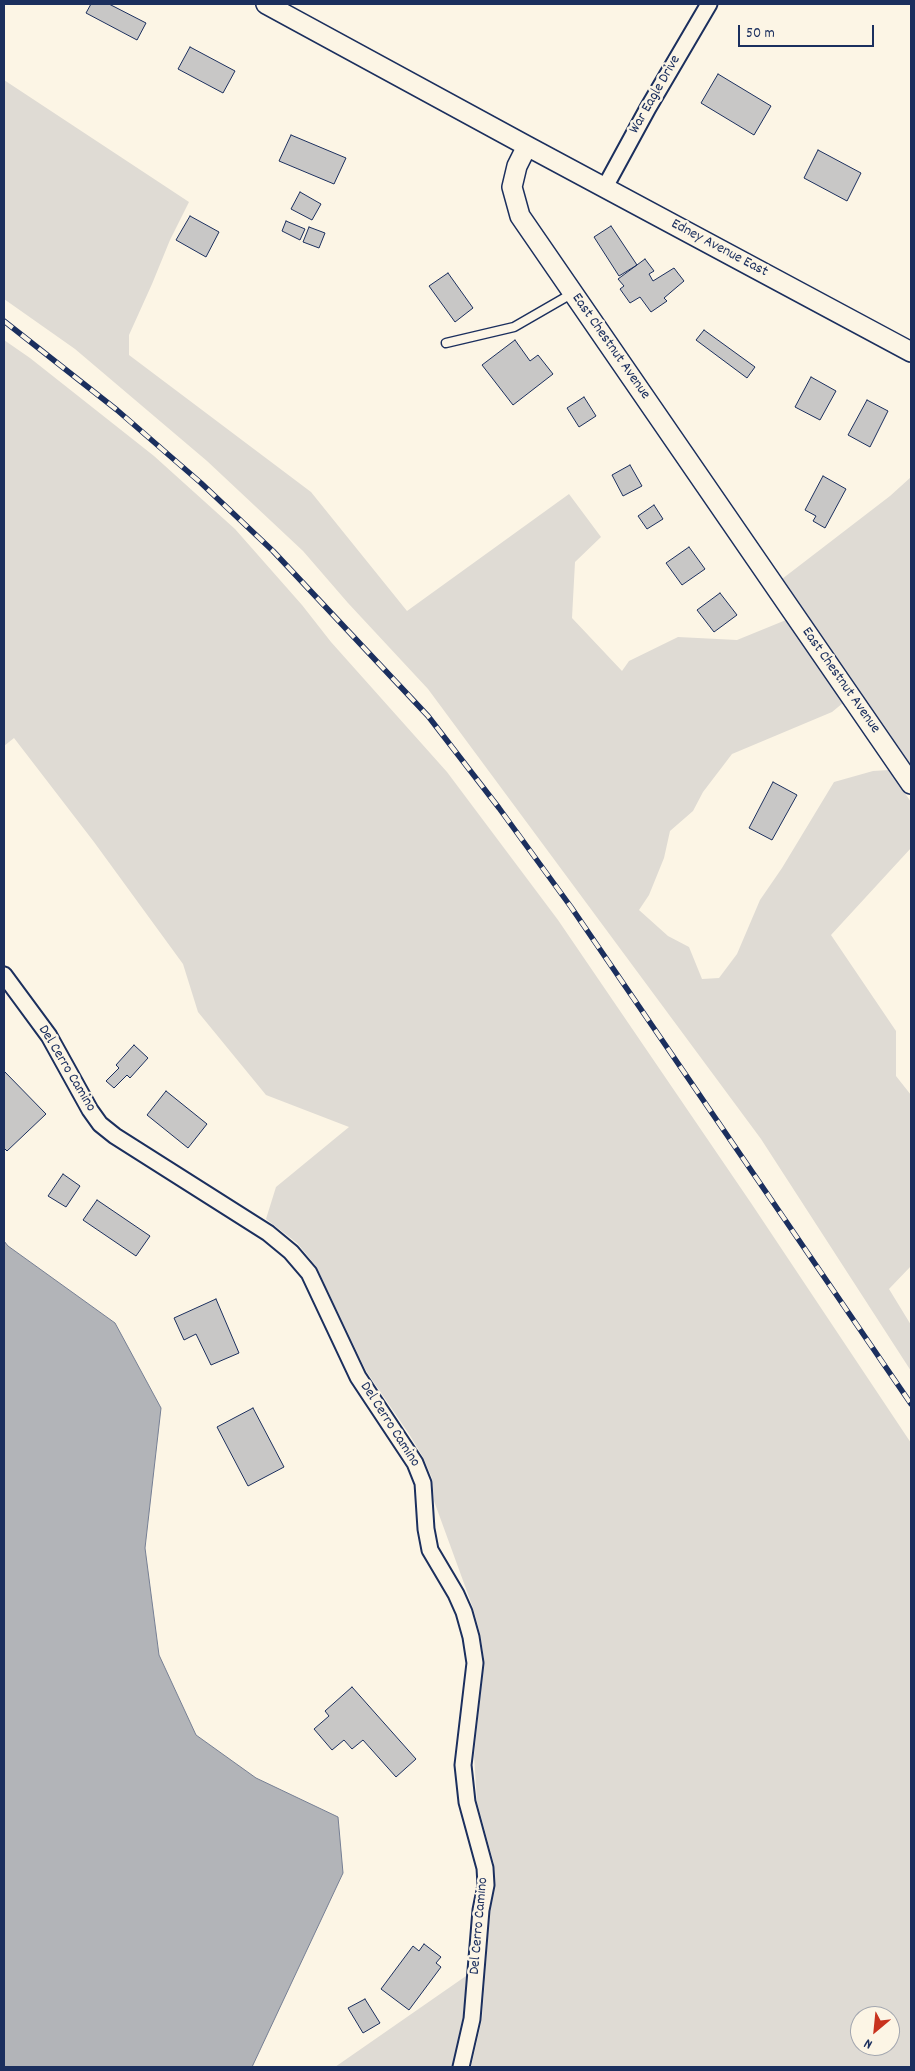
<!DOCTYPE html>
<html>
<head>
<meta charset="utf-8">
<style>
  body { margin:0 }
  #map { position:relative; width:915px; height:2071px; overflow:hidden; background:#fcf5e5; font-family:Dekko,sans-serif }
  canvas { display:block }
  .frame { position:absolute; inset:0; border:5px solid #1b2f5e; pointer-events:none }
  .north { position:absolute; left:850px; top:2006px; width:50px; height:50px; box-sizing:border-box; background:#fcf5e5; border:1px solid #a2a6af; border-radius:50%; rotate:208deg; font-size:14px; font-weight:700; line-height:20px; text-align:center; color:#1b2f5e }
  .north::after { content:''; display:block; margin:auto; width:18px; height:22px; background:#c8321e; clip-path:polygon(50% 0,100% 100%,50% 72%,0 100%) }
  .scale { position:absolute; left:738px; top:25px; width:136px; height:22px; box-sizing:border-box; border:2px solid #1b2f5e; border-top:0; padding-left:6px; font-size:15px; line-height:18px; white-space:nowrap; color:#1b2f5e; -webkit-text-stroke:4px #fcf5e5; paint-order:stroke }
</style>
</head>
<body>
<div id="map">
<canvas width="915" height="2071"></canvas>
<div class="frame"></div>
<div class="north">N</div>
<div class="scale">50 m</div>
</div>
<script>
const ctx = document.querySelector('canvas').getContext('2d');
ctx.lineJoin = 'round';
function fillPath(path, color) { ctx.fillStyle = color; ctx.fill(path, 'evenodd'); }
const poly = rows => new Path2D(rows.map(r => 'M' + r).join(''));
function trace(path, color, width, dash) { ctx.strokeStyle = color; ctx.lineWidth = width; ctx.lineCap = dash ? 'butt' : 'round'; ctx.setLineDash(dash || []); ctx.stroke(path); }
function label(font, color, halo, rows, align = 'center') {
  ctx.font = font + ' Dekko,sans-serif'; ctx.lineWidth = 5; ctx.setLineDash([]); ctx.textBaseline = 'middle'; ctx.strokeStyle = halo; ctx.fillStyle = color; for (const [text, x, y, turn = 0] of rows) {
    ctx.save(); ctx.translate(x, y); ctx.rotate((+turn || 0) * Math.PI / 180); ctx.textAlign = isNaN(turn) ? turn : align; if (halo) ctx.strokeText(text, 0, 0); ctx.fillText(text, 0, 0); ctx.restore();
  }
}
const green = poly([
  [4,80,189,202,170,240,152,284,129,335,129,355,311,492,407,611,569,494,601,537,575,562,572,618,622,671,629,661,678,637,737,640,786,620,843,703,832,712,732,754,703,792,693,811,670,831,664,858,649,895,639,910,668,936,689,947,702,979,719,978,737,954,760,900,782,868,834,782,873,771,889,770,911,802,911,848,831,935,896,1031,896,1076,911,1095,911,1266,889,1289,911,1325,911,1371,761,1139,428,689,348,603,303,551,207,461,75,349,4,299],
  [4,340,30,358,154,456,235,529,302,605,331,642,447,772,558,920,751,1203,911,1443,911,2067,471,2067,482,2019,490,1910,495,1883,494,1864,477,1802,474,1756,484,1660,480,1633,473,1608,434,1501,432,1478,423,1457,409,1434,366,1371,316,1266,297,1243,266,1219,276,1187,349,1127,266,1095,198,1012,183,964,94,842,14,738,4,746],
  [860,2016,890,2016,890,2046,860,2046],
  [911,477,911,766,782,579,890,496],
  [467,1969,463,2018,452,2067,335,2067,466,1976]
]);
const water = poly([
  [4,1241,8,1246,115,1323,161,1408,145,1548,159,1655,196,1735,256,1778,338,1817,343,1873,252,2067,4,2067,4,1241]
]);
const building = poly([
  [91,4,109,4,146,23,137,40,86,13,91,4],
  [190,47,235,71,223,93,178,69,190,47],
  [718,74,771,106,754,135,701,103,718,74],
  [291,135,346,158,334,184,279,161,291,135],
  [818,150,861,173,847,201,804,178,818,150],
  [300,192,321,204,312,220,291,209,300,192],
  [190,216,219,232,206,257,176,240,190,216],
  [286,221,305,229,300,240,282,231,286,221],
  [611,226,637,265,619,276,594,237,611,226],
  [309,227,325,233,319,248,303,242,309,227],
  [645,259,654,271,649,274,653,281,674,268,684,281,664,298,667,301,651,312,640,297,630,303,620,289,624,286,618,279,645,259],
  [448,273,473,308,455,322,429,286,448,273],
  [704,330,755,367,747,378,696,340,704,330],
  [515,340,530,361,538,355,553,374,513,405,482,365,515,340],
  [811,377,836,391,820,420,795,407,811,377],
  [584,397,596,416,579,427,567,408,584,397],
  [867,400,888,411,870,447,848,435,867,400],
  [630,465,642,486,623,496,612,475,630,465],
  [823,476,846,489,825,528,813,521,816,516,805,510,823,476],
  [654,505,663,519,647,529,638,516,654,505],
  [689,547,705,569,682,585,666,563,689,547],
  [720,593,737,615,714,632,697,610,720,593],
  [773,782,797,795,772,840,749,828,773,782],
  [134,1045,148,1058,130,1078,127,1075,114,1088,106,1081,119,1068,116,1065,134,1045],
  [4,1071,46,1114,7,1151,4,1148,4,1071],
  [166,1091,207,1124,188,1148,147,1115,166,1091],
  [63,1174,80,1186,66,1207,48,1196,63,1174],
  [97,1200,150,1236,136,1256,83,1220,97,1200],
  [216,1299,239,1353,211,1365,196,1334,184,1340,174,1318,216,1299],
  [253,1408,284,1467,248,1486,217,1427,253,1408],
  [352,1687,416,1759,396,1777,363,1740,352,1749,344,1740,332,1750,314,1729,329,1716,325,1711,352,1687],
  [424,1944,441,1957,436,1963,441,1967,409,2010,381,1989,413,1946,419,1951,424,1944],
  [365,1999,380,2023,363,2033,348,2008,365,1999]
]);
const service = poly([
  [446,343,514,327,573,293]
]);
const minor = poly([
  [605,187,648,108,709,4],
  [4,975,49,1036,90,1110,100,1124,115,1136,268,1233,291,1252,309,1273,358,1377,415,1463,423,1483,426,1529,430,1550,456,1594,464,1612,471,1637,475,1663,463,1765,467,1802,485,1868,486,1885,481,1910,472,2019,461,2067]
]);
const tertiary = poly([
  [266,4,527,146,911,352],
  [527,146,517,166,512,187,520,216,911,784]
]);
const rail = poly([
  [4,321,117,410,201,483,273,551,428,716,499,808,571,907,911,1404]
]);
const streetNames = [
  ["War Eagle Drive",656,95,-60],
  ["Edney Avenue East",719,249,28],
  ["East Chestnut Avenue",610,347,55],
  ["East Chestnut Avenue",840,681,55],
  ["Del Cerro Camino",66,1069,59],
  ["Del Cerro Camino",389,1425,57],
  ["Del Cerro Camino",480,1926,-85]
];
fillPath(green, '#dfdbd4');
fillPath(water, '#b2b4b8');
trace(water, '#767f94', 1);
fillPath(building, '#c8c7c6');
trace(building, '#1b2f5e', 1);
trace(service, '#1b2f5e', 11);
trace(minor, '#1b2f5e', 19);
trace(tertiary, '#1b2f5e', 22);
trace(service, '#fcf5e5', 8);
trace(minor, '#fcf5e5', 15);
trace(tertiary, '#fcf5e5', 19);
trace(rail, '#1b2f5e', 5.5);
trace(rail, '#fcf5e5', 4, [11]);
label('15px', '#1b2f5e', '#fcf5e5', streetNames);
</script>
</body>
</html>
